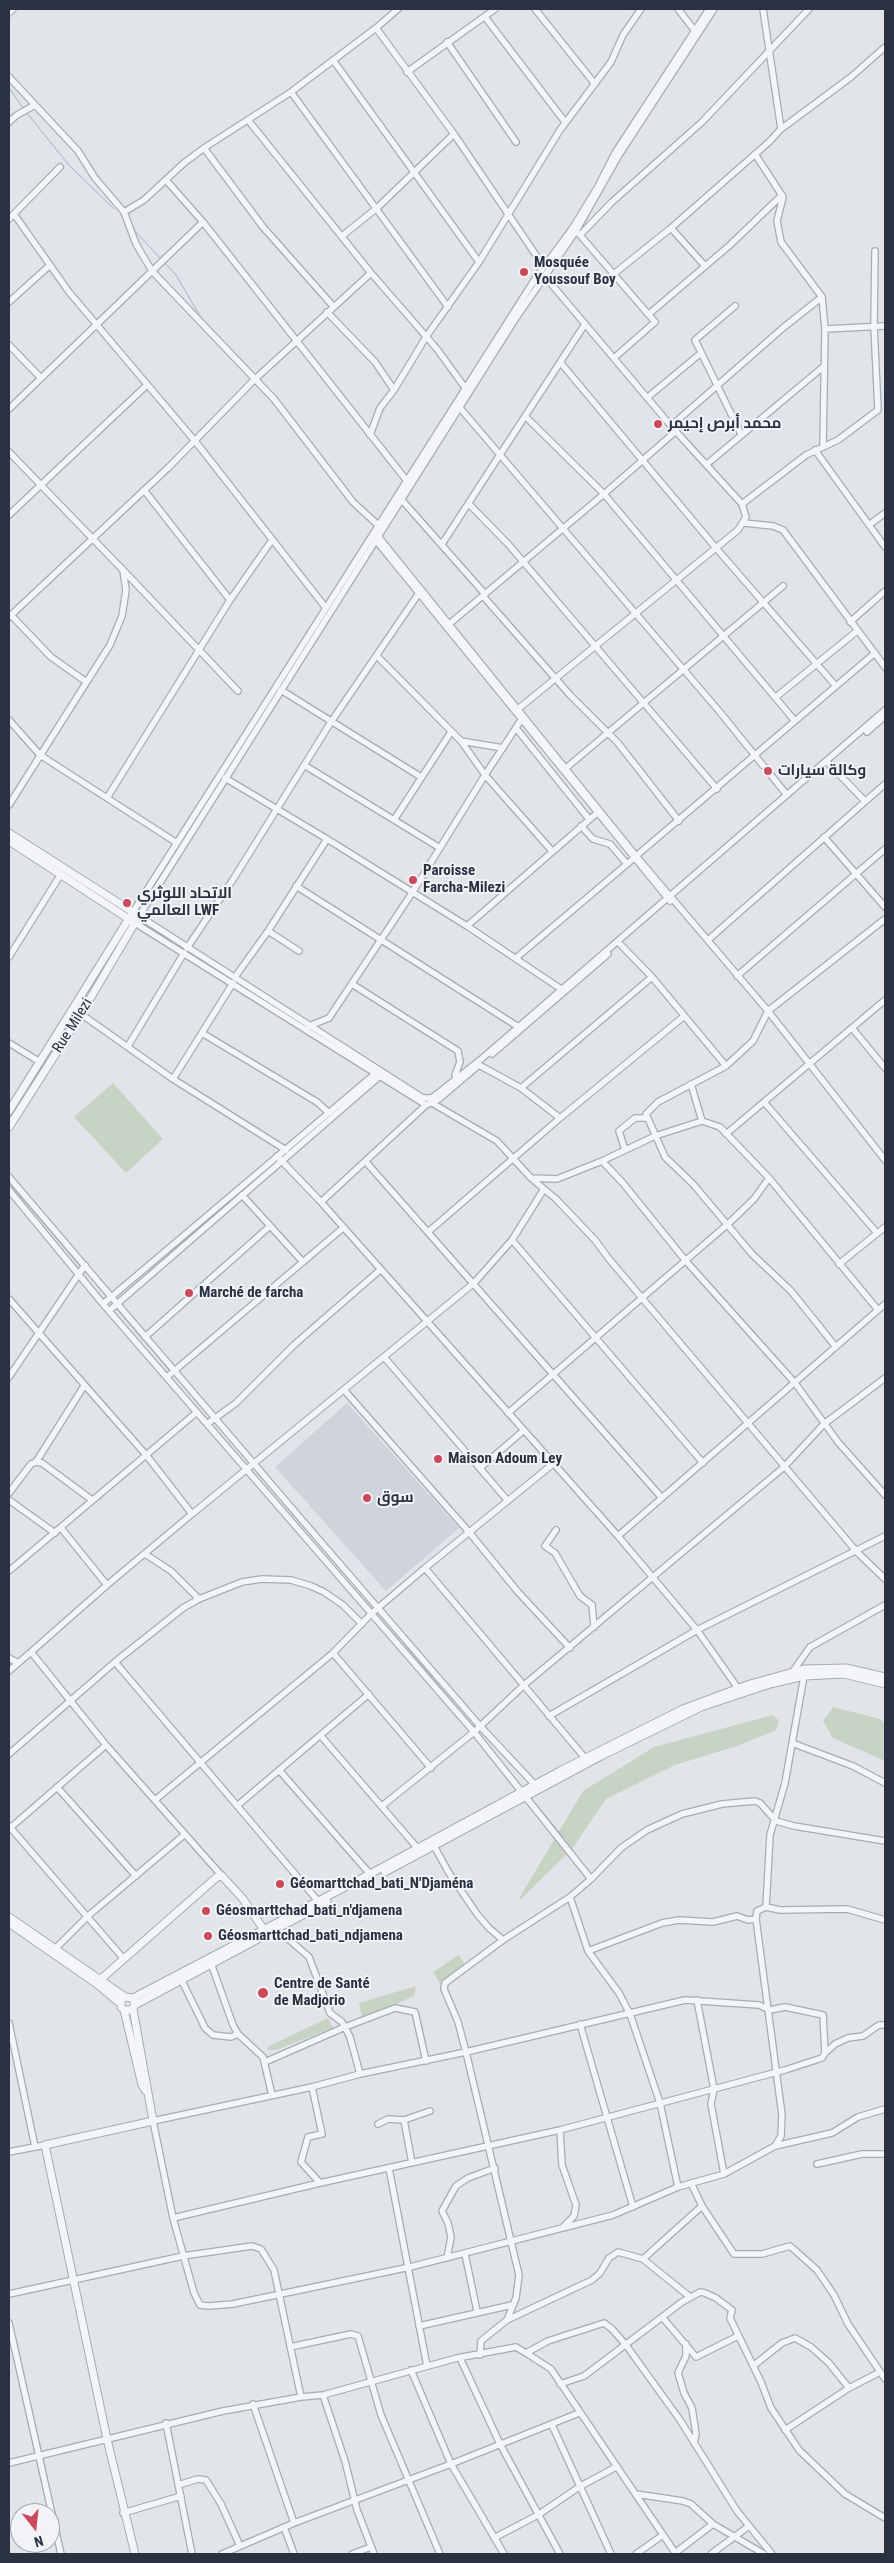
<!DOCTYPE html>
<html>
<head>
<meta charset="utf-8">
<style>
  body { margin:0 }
  #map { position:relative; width:894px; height:2563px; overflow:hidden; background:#e1e5ea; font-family:"Roboto Condensed",sans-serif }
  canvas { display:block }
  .frame { position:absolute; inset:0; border:10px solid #2a3241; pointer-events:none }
  .north { position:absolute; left:10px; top:2503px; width:50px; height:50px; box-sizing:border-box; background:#f1f3f7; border:1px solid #a1a6ae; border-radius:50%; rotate:164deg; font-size:14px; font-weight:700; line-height:20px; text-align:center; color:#2a3241 }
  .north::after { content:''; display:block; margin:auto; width:18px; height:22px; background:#cc495a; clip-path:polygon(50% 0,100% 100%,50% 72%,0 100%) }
</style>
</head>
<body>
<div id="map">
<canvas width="894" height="2563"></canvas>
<div class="frame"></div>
<div class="north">N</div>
</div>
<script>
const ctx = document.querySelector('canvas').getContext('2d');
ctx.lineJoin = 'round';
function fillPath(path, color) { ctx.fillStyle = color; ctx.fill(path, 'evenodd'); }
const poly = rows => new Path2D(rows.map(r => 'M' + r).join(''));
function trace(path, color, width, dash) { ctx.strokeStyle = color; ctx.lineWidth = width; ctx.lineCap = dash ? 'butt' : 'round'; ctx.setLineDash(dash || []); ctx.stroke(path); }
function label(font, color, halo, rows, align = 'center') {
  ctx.font = font + ' "Roboto Condensed",Cairo,sans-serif'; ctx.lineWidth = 4; ctx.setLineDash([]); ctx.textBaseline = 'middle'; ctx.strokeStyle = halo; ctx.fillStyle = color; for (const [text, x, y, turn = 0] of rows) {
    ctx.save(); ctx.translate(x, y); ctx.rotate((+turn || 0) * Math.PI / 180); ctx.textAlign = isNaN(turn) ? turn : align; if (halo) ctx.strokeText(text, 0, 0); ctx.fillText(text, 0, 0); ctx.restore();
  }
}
const built = poly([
  [347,1403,459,1528,386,1591,275,1467]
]);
const green = poly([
  [113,1083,163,1139,126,1173,74,1117],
  [833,1707,880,1719,885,1724,885,1761,833,1738,823,1721],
  [773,1715,779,1721,776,1730,737,1746,675,1765,606,1799,572,1849,520,1900,520,1897,583,1791,654,1747],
  [459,1955,465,1965,440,1984,433,1972],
  [416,1986,414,1996,362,2019,359,2003],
  [328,2018,333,2028,276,2050,267,2050,269,2046]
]);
const stream = poly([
  [9,88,23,108],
  [27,113,68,164,114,209],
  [134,230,161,259],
  [164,262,176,275,203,321],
  [9,1183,80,1266],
  [85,1271,107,1297],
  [116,1308,169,1370],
  [175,1376,208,1414],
  [215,1423,247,1460],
  [254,1469,374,1608],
  [381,1616,473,1727],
  [478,1733,519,1783],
  [531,1798,563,1837]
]);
const minor = poly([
  [535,9,595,84],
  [678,9,695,31],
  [714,9,619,155,576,231,514,321,139,916,423,1098,432,1098,479,1061,885,710],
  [763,9,781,129],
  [9,13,13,9],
  [485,17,565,122],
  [376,28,454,134,544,267],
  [447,42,516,142],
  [333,60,479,262],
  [407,72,495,9],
  [9,77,78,151,95,178,124,212],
  [291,92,448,307],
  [248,120,371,273,437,349,466,389],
  [9,122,17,115,35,105],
  [204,148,263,227,333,306],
  [755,154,783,197,777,221,781,242,822,297,825,329,823,447],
  [166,180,203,222,407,481],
  [14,214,69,292,195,441,326,608],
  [9,219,60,167],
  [671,228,705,266],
  [579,234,655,322,614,358],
  [580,235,612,202,702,122,809,9],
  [342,236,377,208,454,134],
  [542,273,671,426,742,504,806,455,838,440,878,410,874,326,875,251],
  [615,273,671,228,769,142,781,129,851,77,885,47],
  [9,302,49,266],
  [735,306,695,340,741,434],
  [327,312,375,362,394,390,426,337,479,262,560,130,611,62,623,35,641,9],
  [649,314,730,245,782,195],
  [825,329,885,326],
  [9,345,41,378],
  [560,362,716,548,835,685],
  [648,397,701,353],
  [460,408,719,711,787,795],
  [9,409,203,222],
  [525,416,604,494,795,721],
  [671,426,784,327,822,297],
  [370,435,380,408,394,390],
  [815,450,885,547],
  [9,452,123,570,126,590,122,616,110,645,9,805],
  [707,464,823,367],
  [144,490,230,600],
  [401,499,485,594],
  [469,504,509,545,717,789],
  [9,515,147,385],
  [744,523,773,526,783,530,885,667],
  [869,525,885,513],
  [379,526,353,502,274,399,152,271,136,244,124,212,144,200,184,163,204,148,291,92,376,28,398,9],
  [377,535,636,856,768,1011,885,1160],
  [374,538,670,901],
  [442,544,585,324],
  [123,570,238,691],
  [483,596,570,695,618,743,679,821],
  [11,615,51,657,85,681],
  [9,617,169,467,254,380,371,273],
  [850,622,885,591],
  [448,625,604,494,676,431],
  [377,656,461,741,485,775,552,851],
  [281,690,421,777],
  [776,697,857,631],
  [518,709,738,530,746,517,742,504],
  [9,720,40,755,177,843],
  [516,728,589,819],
  [867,732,885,716],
  [461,741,503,748],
  [829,764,865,801],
  [304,765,440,848],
  [566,768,783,586],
  [225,778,327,839],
  [107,798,230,600,272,540],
  [394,820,451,732],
  [581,826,593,839,610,844,627,864],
  [824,837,885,907],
  [636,856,875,653],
  [296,886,517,1026],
  [133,912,535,279,572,229,596,190,615,153,709,9],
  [135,923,426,1105,439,1099,479,1065],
  [467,926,597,813],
  [268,931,299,951],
  [708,940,885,784],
  [620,944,652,977,726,1066],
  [187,948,234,878,331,722,419,593],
  [9,957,61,874],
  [516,958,633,859],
  [737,976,885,849],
  [235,977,268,931,327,839,467,926,561,989],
  [352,984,458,1051,460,1062,455,1075,456,1079],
  [81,1014,173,1079,286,1150],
  [309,1026,329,1018,412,893,485,775,521,720],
  [852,1028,885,1068],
  [202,1033,317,1102,329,1113],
  [9,1043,40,1062],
  [128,1046,184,953],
  [492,1054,608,954],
  [479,1065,521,1088,560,1118],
  [173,1079,233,983],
  [691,1084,702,1121,720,1127,769,1178,878,1310],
  [521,1088,652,977],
  [764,1102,877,1233],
  [432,1103,497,1141,531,1178,557,1179,602,1161,622,1182,685,1260,795,1383,838,1442,885,1495],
  [726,1134,885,1000],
  [625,1150,619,1131,635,1118,646,1118],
  [277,1156,321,1202,618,1536,697,1630,740,1691],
  [602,1161,655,1136,702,1121],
  [366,1162,662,1498],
  [9,1177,302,1520,480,1726,536,1786],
  [531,1178,556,1199,595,1240,609,1259,857,1552,885,1579],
  [9,1190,103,1304,474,1732,591,1879],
  [242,1195,303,1262],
  [321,1202,426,1105],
  [428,1232,560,1118,683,1017],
  [512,1240,703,1463],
  [839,1264,885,1227],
  [9,1299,147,1456,192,1514,107,1585,31,1652],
  [103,1304,377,1072],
  [110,1310,380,1076],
  [145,1337,270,1226],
  [836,1347,791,1291,752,1254,693,1184,665,1157,646,1114,658,1102,726,1066,753,1041,768,1011,885,919],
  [384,1357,508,1501],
  [9,1377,85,1265],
  [167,1377,343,1228],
  [345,1391,469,1532,518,1592,570,1648],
  [508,1413,728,1224,754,1199,769,1178],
  [207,1424,236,1403,295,1344,380,1270],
  [36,1462,42,1463,92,1500],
  [553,1464,425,1568,585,1758],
  [480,1468,523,1431],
  [9,1493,31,1464,36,1462,84,1386],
  [9,1500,55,1533],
  [192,1514,474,1283,512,1240,544,1189],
  [61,1528,107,1585],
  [556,1530,545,1546,555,1553,580,1596,592,1605,594,1627],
  [618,1536,885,1304],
  [145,1554,171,1571,199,1599],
  [9,1571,197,1412],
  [333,1653,431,1768],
  [9,1658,18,1663],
  [115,1662,183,1608,199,1599,242,1582,262,1579,291,1580,311,1586,324,1592,343,1605,362,1624],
  [9,1671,31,1652,106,1745,222,1876],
  [791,1674,810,1647,885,1605],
  [549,1716,697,1630,885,1536],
  [321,1736,420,1851],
  [792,1743,853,1766,885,1783],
  [9,1754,115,1662,318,1901],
  [279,1770,370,1874],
  [57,1787,136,1876],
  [155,1800,333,1653,372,1613,425,1568],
  [238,1805,369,1694],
  [382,1806,474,1732,524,1685,784,1467,824,1424,885,1378],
  [9,1826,123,1958],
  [9,1829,106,1745],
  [434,1846,449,1873,477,1914,489,1928,503,1940],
  [570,1897,588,1951,619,1993,630,2014,660,2103,678,2187],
  [766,1907,780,1910,847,1909,885,1920],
  [277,1929,309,1957,330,2013,342,2022,350,2037,360,2074],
  [53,1951,88,1916,184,1835],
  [588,1951,662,1923,679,1920,713,1922,737,1916,748,1920,756,1919],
  [212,1966,233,2025,238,2034,263,2057,272,2095],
  [182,1981,205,2028,213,2035,231,2037,238,2034],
  [697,2000,714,2089,711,2104,724,2174],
  [9,2023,35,2147],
  [580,2024,633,2207],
  [885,2025,879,2025,863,2036,848,2038,835,2044,825,2053,823,2015,785,2007,770,2010,759,2005,685,2000,466,2052,360,2074,312,2087,153,2121,173,2218,194,2293,200,2305,208,2306,233,2304,410,2267,613,2215,678,2187,724,2174,775,2146,832,2133,858,2117,885,2109],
  [265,2062,345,2027,395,2008,415,2012,426,2061],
  [312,2087,322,2134,308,2137,301,2162,320,2183],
  [378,2124,388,2119,404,2120],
  [560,2130,562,2165,576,2205,574,2216,562,2228],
  [775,2146,781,2136,782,2115,756,1919,757,1911,766,1907,770,1835,785,1783,804,1676],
  [9,2152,45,2145],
  [412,2163,404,2120,430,2111],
  [817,2164,862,2154,885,2154],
  [389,2168,427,2366],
  [691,2183,702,2206,734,2254,762,2254,790,2246,817,2270,834,2295,848,2324,885,2379],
  [173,2218,320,2183,560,2130,785,2070,822,2058,825,2053],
  [465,2254,477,2311],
  [447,2258,451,2237,448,2223,442,2211,456,2186,468,2178,495,2168],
  [643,2259,702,2206],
  [9,2294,183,2256,252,2246,261,2249,274,2270,301,2397],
  [663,2318,696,2357,738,2336],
  [507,2320,592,2280,600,2273,609,2258,618,2252,643,2259,690,2297],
  [9,2323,61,2554],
  [419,2326,512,2305],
  [686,2344,686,2356,678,2373,684,2393,692,2408,696,2434,694,2443],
  [290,2347,351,2334,358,2336,381,2415,440,2554],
  [526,2353,551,2369,676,2554],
  [480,2355,481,2341,507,2320,516,2298,519,2275,466,2052,458,2022,444,1989,445,1983,503,1940,570,1897,591,1879,621,1848,647,1830,682,1814,722,1804,755,1801,760,1803,776,1821,794,1826,885,1841],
  [460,2358,500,2444,560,2554],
  [753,2366,782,2343,795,2338,811,2347,829,2363,849,2388],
  [411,2370,451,2464,504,2554],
  [560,2384,584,2376,682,2302,700,2292,705,2293,716,2298,732,2310,730,2318,761,2382,771,2408,799,2450,845,2494,885,2518],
  [323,2395,345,2461,357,2510,374,2554],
  [253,2404,294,2523],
  [166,2423,192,2554],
  [552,2425,611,2554],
  [785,2430,849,2388,880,2372],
  [9,2463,223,2411,301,2397,323,2395,457,2358,516,2347,526,2353,548,2341,604,2323,612,2329,626,2345,680,2420,737,2511,772,2554],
  [178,2485,198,2479,206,2480,221,2504,240,2546],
  [636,2494,683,2501,691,2504,713,2524,764,2554],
  [123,2513,181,2496],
  [284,2527,294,2554],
  [494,2538,538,2515,579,2487,616,2467],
  [675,2553,713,2524],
  [222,2554,294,2523,451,2464,579,2413],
  [352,2554,371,2547],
  [636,2554,663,2535],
  [711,2554,749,2526]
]);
const tertiary = poly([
  [9,833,139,916,81,1014,9,1127],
  [9,841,132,921],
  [9,1111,133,912],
  [385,1872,601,1756,701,1707,770,1684,804,1676,844,1674,885,1684],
  [9,1917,125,1997,133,1998,135,2005,131,2010,124,2010,121,2007,121,2000,125,1997],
  [9,1923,97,1984,121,2004],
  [101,1979,217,1877,222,1876,243,1899,264,1930],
  [133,1998,370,1874,560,1771,683,1709,750,1684,804,1669,846,1668,885,1677],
  [135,2005,327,1902],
  [133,2009,153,2121,45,2145,107,2439,135,2554],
  [124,2010,142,2085,146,2091]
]);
const markers = [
  [524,272,5,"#cc495a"],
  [658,424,5,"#cc495a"],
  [768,771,5,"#cc495a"],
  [413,880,5,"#cc495a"],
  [127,903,5,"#cc495a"],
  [189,1293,5,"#cc495a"],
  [438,1459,5,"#cc495a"],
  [367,1498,5,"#cc495a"],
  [280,1884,5,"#cc495a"],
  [206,1911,5,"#cc495a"],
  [208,1936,5,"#cc495a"],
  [263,1993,6,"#cc495a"]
];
const poiNames = [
  ["Mosquée",534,263],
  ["Youssouf Boy",534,280],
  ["محمد أبرص إحيمر",668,424],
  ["وكالة سيارات",778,771],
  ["Paroisse",423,871],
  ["Farcha-Milezi",423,888],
  ["الاتحاد اللوثري",137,894],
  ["العالمي LWF",137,911],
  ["Marché de farcha",199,1293],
  ["Maison Adoum Ley",448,1459],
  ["سوق",377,1498],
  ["Géomarttchad_bati_N'Djaména",290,1884],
  ["Géosmarttchad_bati_n'djamena",216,1911],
  ["Géosmarttchad_bati_ndjamena",218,1936],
  ["Centre de Santé",274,1984],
  ["de Madjorio",274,2001]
];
const streetNames = [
  ["Rue Milezi",73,1026,-58]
];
fillPath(built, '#cfd4dc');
fillPath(green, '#c7d3c3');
trace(stream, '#9db2c9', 1);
trace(minor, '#a6acb4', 8);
trace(tertiary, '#a6acb4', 9);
trace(minor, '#f4f5f8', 5.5);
trace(tertiary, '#f4f5f8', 7);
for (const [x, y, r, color] of markers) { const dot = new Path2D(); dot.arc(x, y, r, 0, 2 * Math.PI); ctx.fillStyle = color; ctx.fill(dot); trace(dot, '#f1f3f7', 2); }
label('bold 15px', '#2a3241', '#f1f3f7', poiNames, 'left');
label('15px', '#2a3241', '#f1f3f7', streetNames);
</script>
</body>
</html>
